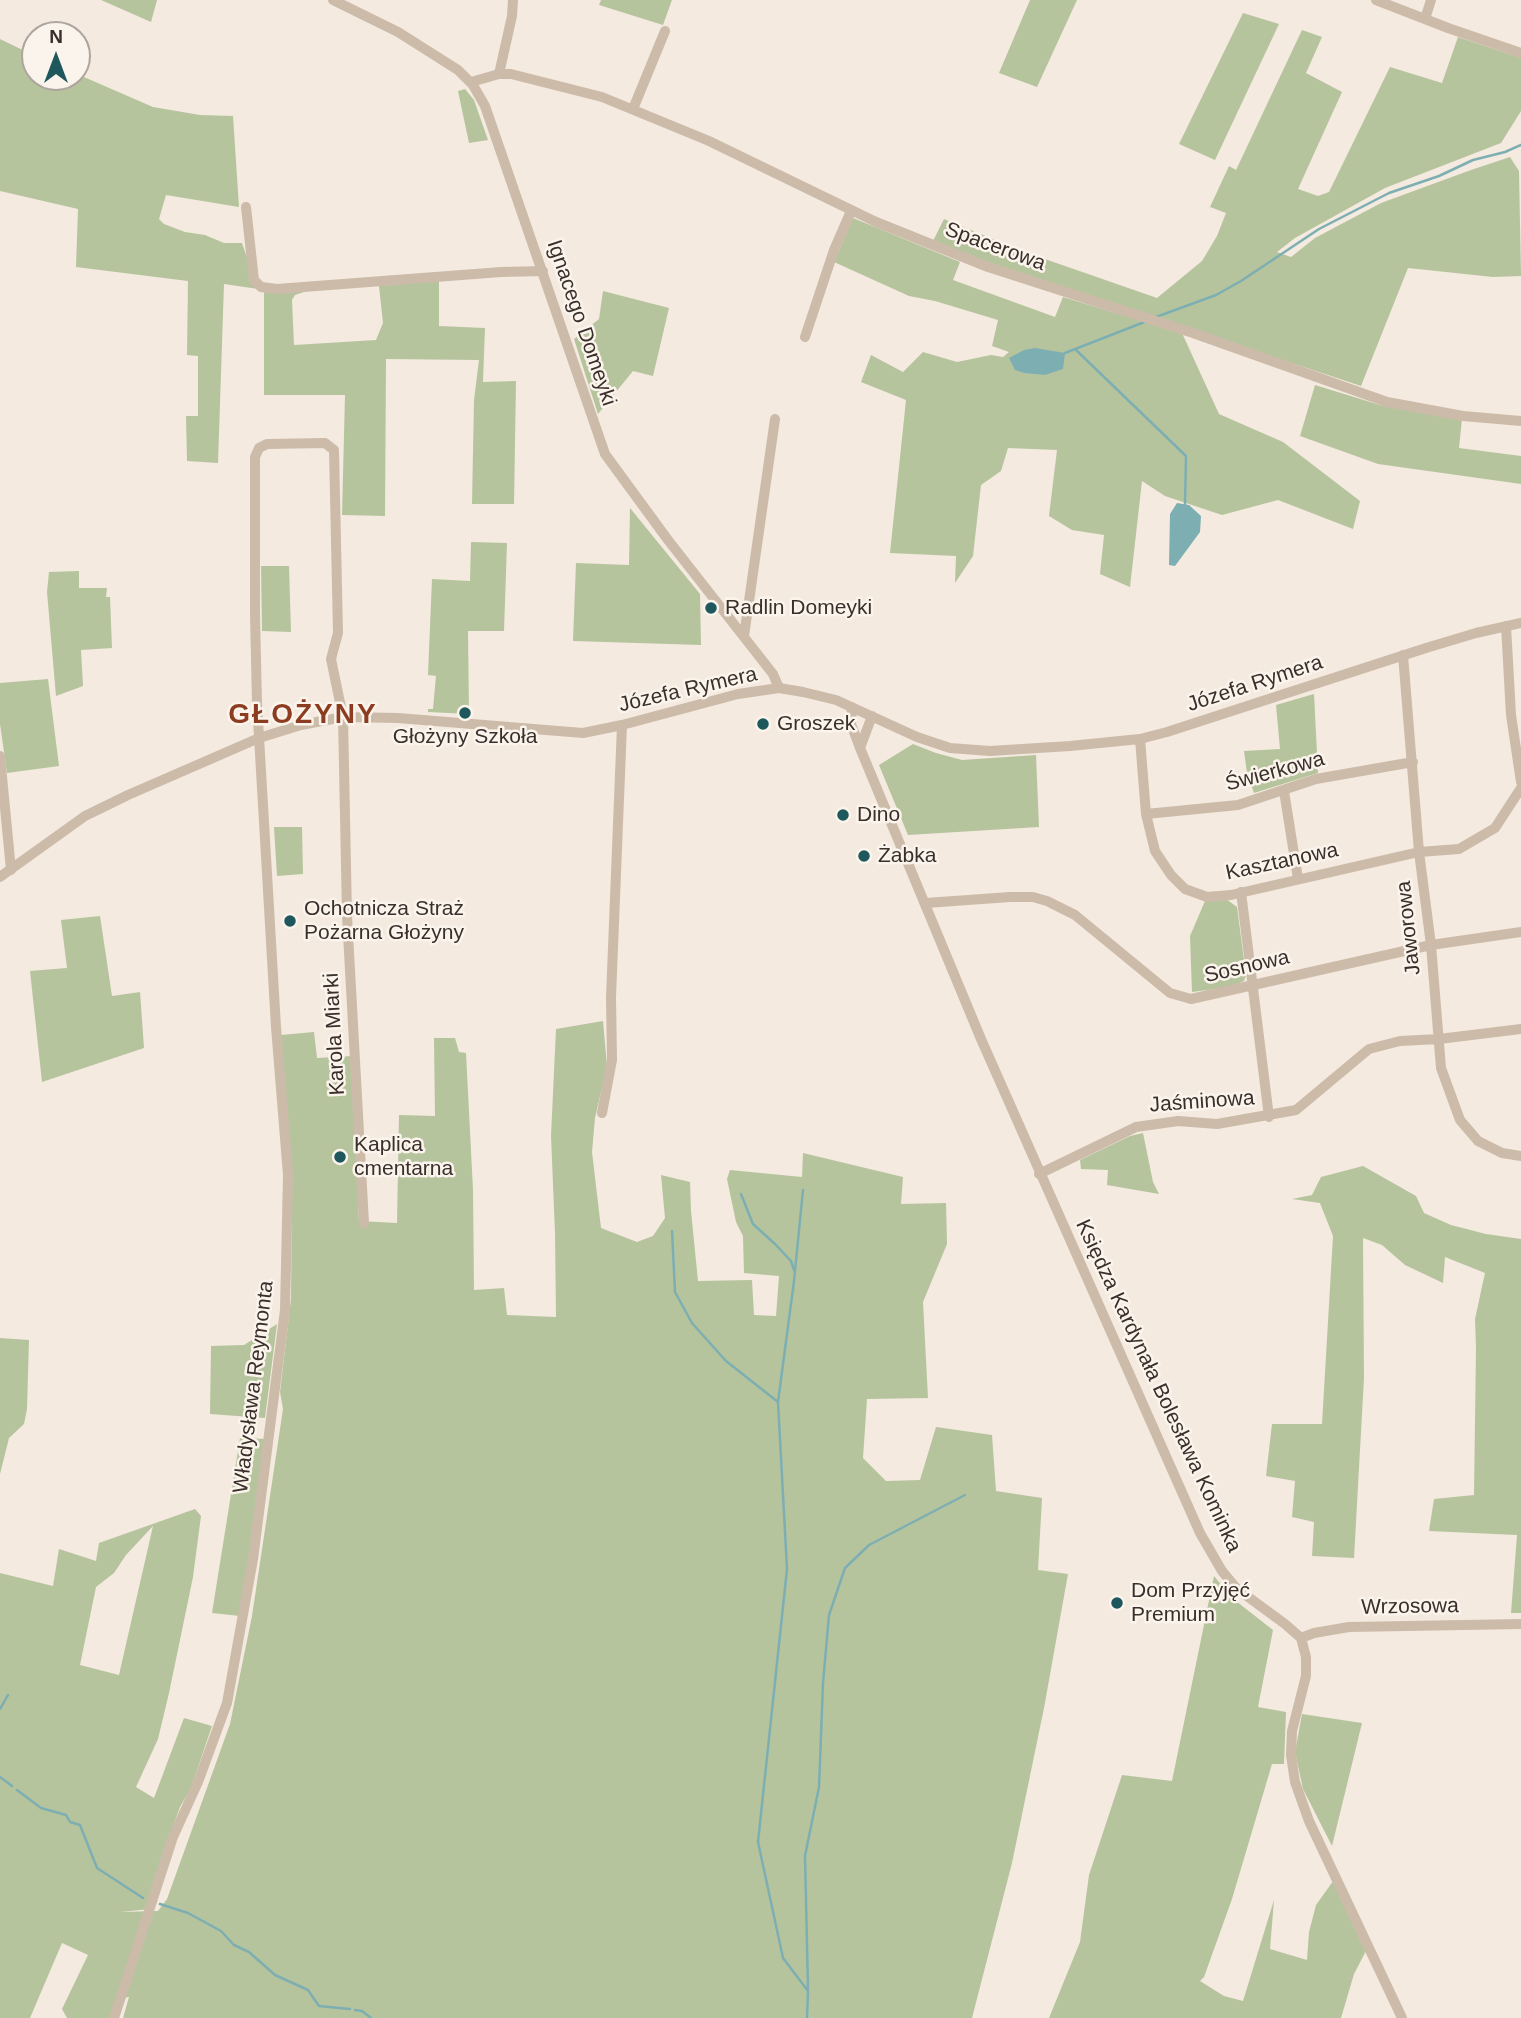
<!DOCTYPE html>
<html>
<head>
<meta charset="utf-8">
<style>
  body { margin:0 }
  #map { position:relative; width:1521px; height:2018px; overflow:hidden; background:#f4eadf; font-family:Helvetica,sans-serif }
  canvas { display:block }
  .north { position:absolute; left:21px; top:21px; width:70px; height:70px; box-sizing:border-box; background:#fbf4ec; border:2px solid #aea59e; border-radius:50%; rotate:0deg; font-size:19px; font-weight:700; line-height:28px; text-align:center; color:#3a2f2a }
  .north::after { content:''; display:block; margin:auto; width:24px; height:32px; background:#1e585d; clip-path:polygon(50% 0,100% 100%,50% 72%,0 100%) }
</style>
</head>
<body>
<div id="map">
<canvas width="1521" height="2018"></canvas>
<div class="north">N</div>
</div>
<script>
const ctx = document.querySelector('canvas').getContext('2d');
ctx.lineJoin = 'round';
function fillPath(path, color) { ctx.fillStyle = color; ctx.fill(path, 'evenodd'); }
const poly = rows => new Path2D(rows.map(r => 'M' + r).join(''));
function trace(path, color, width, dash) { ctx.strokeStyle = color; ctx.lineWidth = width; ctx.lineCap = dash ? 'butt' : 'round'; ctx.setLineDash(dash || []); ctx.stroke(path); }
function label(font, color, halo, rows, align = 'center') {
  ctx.font = font + ' Helvetica,sans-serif'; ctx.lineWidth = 5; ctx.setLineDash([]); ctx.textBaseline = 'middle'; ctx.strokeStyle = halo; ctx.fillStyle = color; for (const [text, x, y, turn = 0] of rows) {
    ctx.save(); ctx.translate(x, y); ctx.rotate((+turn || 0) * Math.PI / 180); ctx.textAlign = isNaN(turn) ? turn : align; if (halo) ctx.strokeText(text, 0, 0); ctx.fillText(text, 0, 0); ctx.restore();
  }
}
const green = poly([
  [101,0,157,0,151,22],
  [601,0,672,0,663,25,599,5],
  [1030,0,1077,0,1037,87,999,73],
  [1243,13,1279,24,1215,160,1179,144],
  [1302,30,1322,37,1306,73,1342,92,1298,189,1318,196,1329,192,1390,67,1442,83,1458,37,1521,58,1521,111,1501,143,1385,188,1295,238,1277,252,1291,257,1315,238,1381,203,1471,170,1510,157,1519,171,1521,276,1493,277,1408,268,1361,386,978,259,933,241,944,219,1022,251,1157,298,1202,261,1217,236,1226,213,1210,207,1229,166,1236,170],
  [0,39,35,56,35,77,77,77,77,74,153,107,200,115,233,116,239,207,166,195,159,219,164,224,185,232,205,235,224,243,242,243,258,289,224,284,218,463,187,461,186,416,198,416,198,356,187,355,188,281,76,267,78,209,0,191],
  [465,89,474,100,488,140,469,143,458,91],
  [853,218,960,262,953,280,1055,317,1063,297,1182,333,1219,414,1283,442,1360,501,1353,529,1278,500,1222,515,1165,496,1142,481,1130,587,1100,574,1104,535,1072,530,1049,516,1057,450,1008,448,1001,471,981,485,973,556,955,583,956,556,890,553,906,400,861,382,871,355,903,372,923,352,957,362,991,355,1003,357,1009,352,992,346,998,320,935,301,909,296,834,262],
  [439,280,439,326,485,328,483,382,516,381,514,504,472,504,474,400,479,360,386,359,385,516,342,515,345,395,264,395,264,292,304,292,295,295,292,300,294,345,376,340,383,323,379,286],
  [603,291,669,308,653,376,633,371,598,414,574,339,599,319],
  [1315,385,1380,405,1462,419,1459,448,1521,456,1521,484,1378,464,1300,436],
  [630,508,700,594,701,645,573,641,576,563,629,565],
  [471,542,507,543,504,631,468,631,469,714,428,712,428,709,433,709,436,676,428,675,432,579,470,581],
  [261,566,289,566,291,632,262,631],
  [79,571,79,588,107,588,106,597,110,597,112,648,81,650,83,686,56,696,47,592,49,572],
  [48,679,59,766,7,773,0,724,0,683],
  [1314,694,1318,773,1254,793,1247,773,1244,751,1280,749,1276,705],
  [913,744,936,753,962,760,1036,755,1039,827,908,835,879,765],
  [274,827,302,827,303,874,277,876],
  [1226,899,1237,907,1246,975,1244,981,1230,987,1192,992,1190,936,1205,901],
  [100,916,112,996,140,992,144,1048,42,1082,30,971,67,968,61,920],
  [603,1021,607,1066,595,1118,592,1152,601,1228,637,1242,653,1236,665,1218,661,1175,690,1182,691,1211,698,1281,752,1280,754,1315,776,1316,779,1276,744,1273,743,1236,736,1222,727,1179,730,1170,802,1177,803,1153,903,1177,901,1204,946,1203,947,1244,923,1302,928,1398,867,1399,863,1458,886,1481,920,1480,936,1427,992,1435,996,1491,1042,1498,1038,1570,1068,1574,1044,1708,1012,1863,972,2018,123,2018,129,1997,118,1999,110,2018,67,2018,62,2009,88,1955,62,1943,30,2018,0,2018,0,1573,53,1586,59,1549,96,1561,99,1543,195,1509,201,1516,193,1577,169,1693,158,1739,136,1787,154,1798,184,1718,212,1726,191,1788,180,1807,167,1843,150,1909,120,1912,158,1911,167,1899,230,1724,252,1616,283,1409,280,1392,291,1299,292,1177,281,1035,314,1032,317,1058,352,1056,359,1221,397,1223,399,1115,435,1116,434,1038,455,1038,459,1052,466,1053,473,1190,474,1290,504,1288,507,1315,556,1317,555,1233,551,1136,556,1029],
  [153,1526,119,1675,80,1665,96,1587,114,1573,126,1555],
  [1143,1133,1153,1182,1159,1194,1107,1185,1108,1170,1081,1169,1080,1160,1130,1136],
  [1363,1166,1416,1196,1424,1213,1451,1225,1486,1234,1521,1239,1521,1613,1511,1613,1517,1535,1429,1531,1434,1499,1474,1495,1476,1348,1475,1319,1485,1273,1445,1257,1443,1283,1405,1265,1382,1245,1363,1238,1364,1378,1354,1558,1312,1556,1314,1522,1292,1517,1295,1481,1266,1476,1272,1424,1322,1424,1333,1236,1320,1203,1292,1199,1312,1195,1321,1177],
  [277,1324,265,1418,210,1414,211,1346,244,1345],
  [0,1338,29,1340,27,1409,24,1424,9,1438,0,1474],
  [240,1438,266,1439,240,1616,212,1613],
  [1214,1576,1232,1598,1273,1630,1258,1707,1286,1712,1284,1764,1272,1764,1232,1899,1204,1977,1200,1981,1224,1996,1243,2001,1274,1900,1270,1949,1307,1960,1309,1932,1316,1905,1336,1877,1369,1945,1354,1974,1341,2018,1049,2018,1080,1942,1089,1875,1122,1775,1172,1781],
  [1302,1714,1362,1723,1332,1846,1303,1789,1295,1752]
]);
const water = poly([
  [1035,348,1065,353,1063,369,1045,375,1024,373,1015,370,1009,358,1024,350],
  [1177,503,1189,505,1201,516,1200,532,1175,566,1169,565,1170,514]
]);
const stream = poly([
  [1156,317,1216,295,1241,281,1319,229,1389,193,1439,176,1473,160,1505,152,1521,145],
  [1075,349,1186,456,1185,505],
  [1065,353,1147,321],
  [803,1190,794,1281,778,1402,787,1569,758,1842,783,1958,808,1991,807,2018],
  [741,1194,753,1224,775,1244,791,1261,794,1270],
  [672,1231,675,1292,692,1323,726,1361,778,1402],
  [0,1709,8,1695],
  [0,1777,12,1786],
  [17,1790,41,1808,66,1815,70,1822,80,1825,97,1868,143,1898],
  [160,1904,188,1913,221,1931,234,1945,249,1952,275,1975,308,1990,319,2006,350,2009],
  [808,1989,805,1856,819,1787,823,1683,829,1615,845,1568,869,1545,965,1495],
  [355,2010,362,2011,371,2018]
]);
const minor = poly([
  [333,0,398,32,458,70,473,85,485,106,605,454,668,540,773,674,779,688],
  [1376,0,1448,28,1521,53],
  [1425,19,1431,0],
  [499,74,512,16,513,0],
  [471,82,499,74,511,74,602,97,709,141,876,222,988,267,1193,333,1387,402,1463,416,1521,421],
  [633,109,665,31],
  [246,207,254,280,261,287,277,289,501,272,543,271],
  [805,337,834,250,851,211],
  [1506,626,1511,715,1521,782],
  [744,636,775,419],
  [1403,655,1419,852,1431,945,1441,1068,1460,1120,1478,1141,1502,1153,1521,1156],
  [852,707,851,724,860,748,981,1039,1200,1533,1222,1571,1236,1588,1285,1624,1301,1638,1306,1657,1306,1676,1292,1731,1291,1755,1295,1782,1309,1821,1402,2018],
  [1140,739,1146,814,1155,851,1171,875,1185,889,1207,897,1231,895,1419,852,1459,849,1495,828,1521,788],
  [860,748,872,716],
  [0,756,11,870],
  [1284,791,1298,879],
  [1146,814,1238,805,1316,779,1413,762],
  [0,877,85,816,128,795,259,738,301,725,343,717,398,718,583,733,622,725,738,694,779,688,803,692,836,700,917,737,950,748,990,751,1070,746,1140,739,1167,732,1426,648,1476,633,1521,623],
  [1241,892,1269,1117],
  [926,903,1010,897,1033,897,1047,901,1075,915,1170,993,1191,999,1431,945,1521,932],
  [602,1113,612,1060,611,997,622,725],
  [1039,1174,1136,1127,1178,1121,1217,1124,1296,1110,1369,1049,1400,1041,1439,1039,1521,1029],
  [1301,1638,1314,1633,1349,1627,1521,1624],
  [114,2018,173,1837,198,1782,227,1703,253,1559,285,1310,288,1175,276,1027,257,703,255,615,255,457,259,448,267,444,325,443,334,450,338,633,331,659,343,717,347,916,364,1223]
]);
const markers = [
  [711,608,7,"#1e585d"],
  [465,713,7,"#1e585d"],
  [763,724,7,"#1e585d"],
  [843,815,7,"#1e585d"],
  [864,856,7,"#1e585d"],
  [290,921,7,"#1e585d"],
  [340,1157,7,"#1e585d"],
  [1117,1603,7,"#1e585d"]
];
const streetNames = [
  ["Spacerowa",995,247,20],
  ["Ignacego Domeyki",581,323,71],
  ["Józefa Rymera",1255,684,-18],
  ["Józefa Rymera",688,690,-13],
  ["Świerkowa",1275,772,-15],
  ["Kasztanowa",1282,862,-12],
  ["Jaworowa",1409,928,-96],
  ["Sosnowa",1247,967,-13],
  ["Karola Miarki",335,1034,-93],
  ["Jaśminowa",1202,1102,-4],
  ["Księdza Kardynała Bolesława Kominka",1158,1386,65],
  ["Władysława Reymonta",254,1387,-83],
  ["Wrzosowa",1410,1607,-1]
];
const poiNames = [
  ["Radlin Domeyki",725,608],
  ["Groszek",777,724],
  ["Głożyny Szkoła",465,737,"center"],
  ["Dino",857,815],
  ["Żabka",878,856],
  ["Ochotnicza Straż",304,909],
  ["Pożarna Głożyny",304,933],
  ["Kaplica",354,1145],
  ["cmentarna",354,1169],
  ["Dom Przyjęć",1131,1591],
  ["Premium",1131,1615]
];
const districtNames = [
  ["GŁOŻYNY",303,715]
];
fillPath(green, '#b6c49e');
fillPath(water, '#7dafb2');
trace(stream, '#7dafb2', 2.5);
trace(minor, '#cdbbaa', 10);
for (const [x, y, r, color] of markers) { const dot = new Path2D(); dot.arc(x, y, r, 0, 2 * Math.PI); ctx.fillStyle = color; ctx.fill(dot); trace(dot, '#fbf4ec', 2.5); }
label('21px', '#3a2f2a', '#fbf4ec', streetNames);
label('21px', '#3a2f2a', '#fbf4ec', poiNames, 'left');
ctx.letterSpacing = '2px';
label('bold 28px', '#8c3c20', '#fbf4ec', districtNames);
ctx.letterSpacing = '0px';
</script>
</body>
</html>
